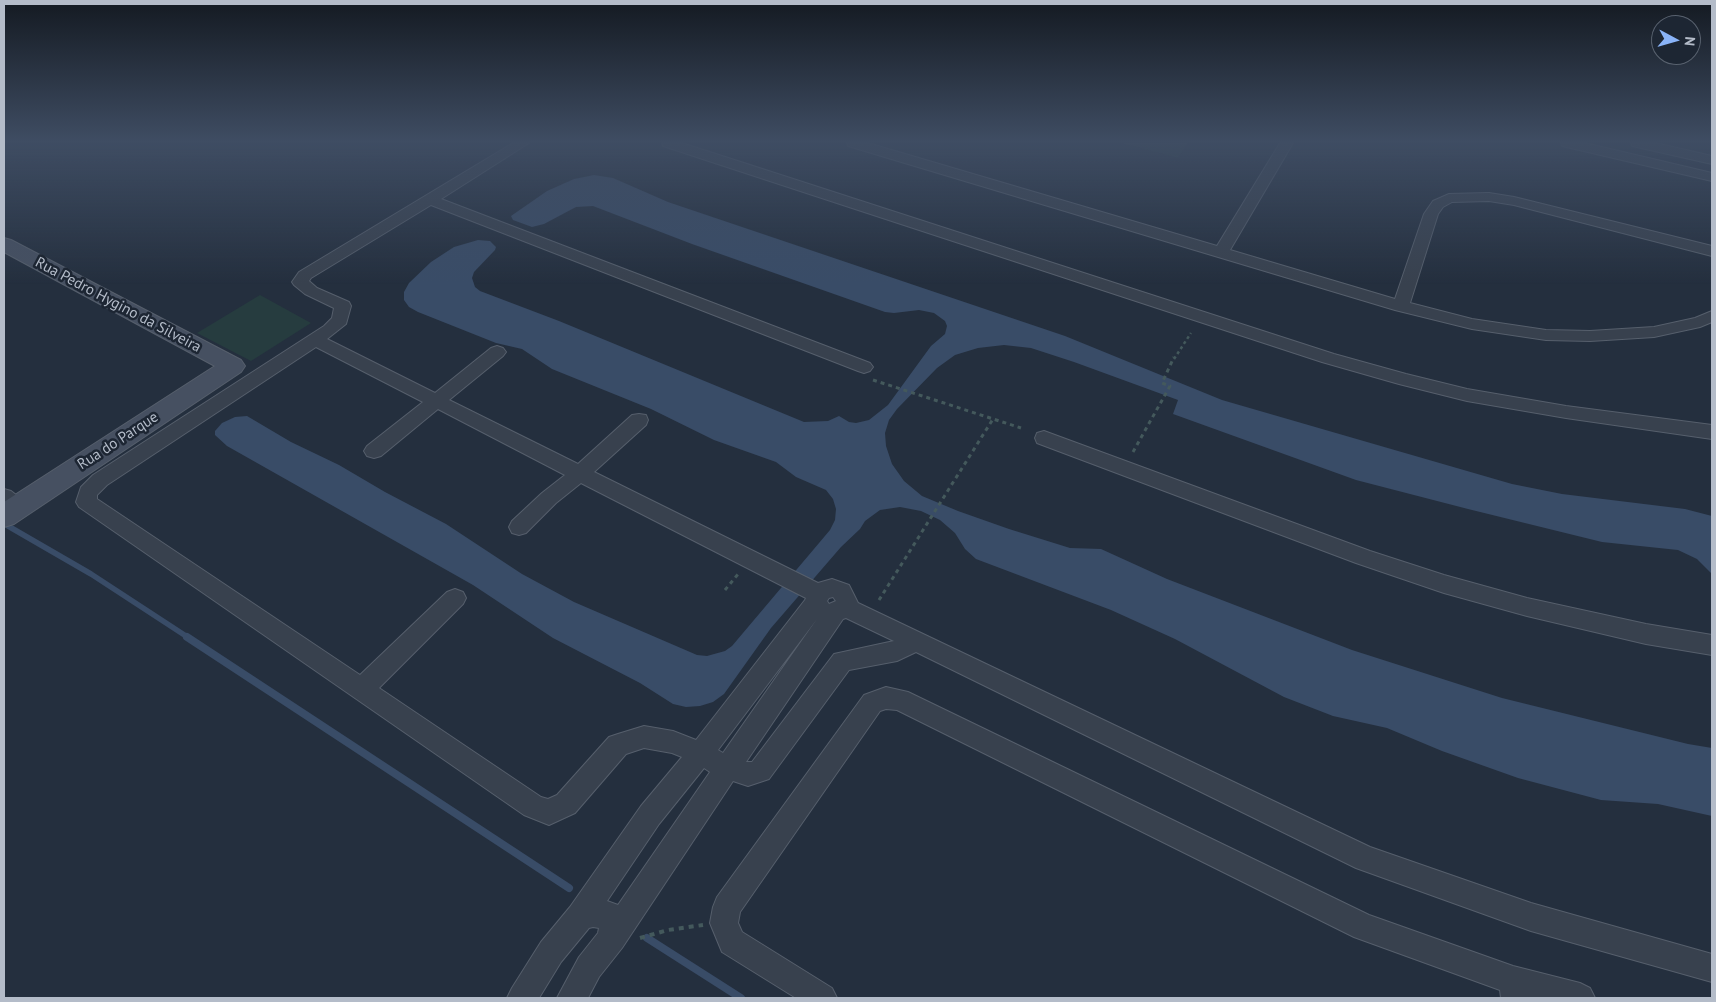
<!DOCTYPE html>
<html>
<head>
<meta charset="utf-8">
<style>
  body { margin:0 }
  #map { position:relative; width:1716px; height:1002px; overflow:hidden; background:#242f3e; font-family:"PT Sans",sans-serif }
  canvas { display:block }
  .frame { position:absolute; inset:0; border:5px solid #b4bcc9; pointer-events:none }
  .north { position:absolute; left:1651px; top:15px; width:50px; height:50px; box-sizing:border-box; background:#1d2633; border:1px solid #59626f; border-radius:50%; rotate:96deg; font-size:14px; font-weight:700; line-height:20px; text-align:center; color:#b4bcc9 }
  .north::after { content:''; display:block; margin:auto; width:18px; height:22px; background:#8ab4f8; clip-path:polygon(50% 0,100% 100%,50% 72%,0 100%) }
</style>
</head>
<body>
<div id="map">
<canvas width="1716" height="1002"></canvas>
<div class="frame"></div>
<div class="north">N</div>
</div>
<script>
const ctx = document.querySelector('canvas').getContext('2d');
ctx.lineJoin = 'round';
function fillPath(path, color) { ctx.fillStyle = color; ctx.fill(path, 'evenodd'); }
const poly = rows => new Path2D(rows.map(r => 'M' + r).join(''));
function trace(path, color, width, dash) { ctx.strokeStyle = color; ctx.lineWidth = width; ctx.lineCap = dash ? 'butt' : 'round'; ctx.setLineDash(dash || []); ctx.stroke(path); }
function label(font, color, halo, rows, align = 'center') {
  ctx.font = font + ' "PT Sans",sans-serif'; ctx.lineWidth = 5; ctx.setLineDash([]); ctx.textBaseline = 'middle'; ctx.strokeStyle = halo; ctx.fillStyle = color; for (const [text, x, y, turn = 0] of rows) {
    ctx.save(); ctx.translate(x, y); ctx.rotate((+turn || 0) * Math.PI / 180); ctx.textAlign = isNaN(turn) ? turn : align; if (halo) ctx.strokeText(text, 0, 0); ctx.fillText(text, 0, 0); ctx.restore();
  }
}
const green = poly([
  [1122,143,1188,143,1178,158],
  [260,295,311,323,251,361,197,333]
]);
const water = poly([
  [594,175,613,178,668,202,1065,336,1222,400,1512,484,1562,494,1685,509,1712,516,1712,574,1697,559,1678,550,1602,542,1468,509,1356,480,1173,414,1178,400,1074,362,1031,348,1004,345,978,348,955,355,937,368,897,409,889,420,885,433,886,446,892,464,904,481,922,496,958,511,1009,529,1070,548,1101,549,1167,579,1352,650,1502,698,1688,744,1712,748,1712,816,1658,804,1601,800,1518,778,1442,751,1387,728,1333,716,1284,697,1175,639,1111,610,976,559,965,549,955,533,940,520,921,511,900,507,880,510,865,521,860,529,841,547,771,628,724,694,713,702,700,706,686,707,673,704,640,683,553,638,473,585,227,446,215,435,215,431,222,423,235,417,247,416,291,442,339,465,385,492,446,524,522,574,574,602,697,655,707,656,725,651,732,646,830,530,835,520,836,509,833,499,826,490,796,477,776,462,714,440,651,409,552,369,522,349,496,343,418,312,409,307,404,300,404,292,409,283,431,262,454,247,478,240,490,241,496,247,495,250,474,272,472,278,475,287,480,291,559,321,804,422,828,421,839,416,849,422,856,423,869,420,888,405,931,346,945,334,947,326,945,321,934,313,919,310,894,313,885,312,692,244,593,206,576,207,544,224,532,227,513,220,511,216,547,191,574,179]
]);
const streamFar1 = poly([
  [8,526,91,574,189,638]
]);
const stream = poly([
  [187,637,569,888],
  [647,938,741,998]
]);
const pathFar2 = poly([
  [1174,359,1191,333]
]);
const pathFar1 = poly([
  [873,380,1021,428],
  [1133,452,1170,386,1162,383,1174,357],
  [725,590,739,573],
  [879,600,993,419]
]);
const path = poly([
  [640,938,668,930,703,925]
]);
const street = poly([
  [513,143,529,143,441,199,870,363,873,367,870,371,864,373,858,371,431,205,311,278,309,281,317,288,349,302,351,306,346,324,327,339,435,393,491,348,497,346,503,348,506,352,503,356,449,400,578,464,632,415,639,414,646,415,648,420,646,425,594,472,818,583,832,579,849,585,858,603,1370,847,1531,903,1712,954,1712,982,1531,931,1356,868,916,652,897,661,849,670,769,779,748,786,733,781,622,948,599,977,588,998,557,998,579,957,598,933,599,928,593,927,589,928,561,962,539,998,507,998,512,988,541,942,570,907,641,806,682,757,672,753,644,748,626,754,575,813,549,825,524,815,79,507,76,502,81,487,93,475,324,326,332,318,334,308,305,294,294,285,292,282,299,272,513,143],
  [316,347,423,402,367,446,364,451,367,456,374,458,381,456,438,409,565,475,542,493,512,521,509,527,512,533,519,535,526,533,556,503,581,483,806,598,805,600,696,740,673,731,644,726,618,734,609,737,557,795,548,799,541,797,379,688,463,604,466,598,463,592,455,589,447,592,360,675,97,499,97,495,107,485,316,347],
  [833,597,836,601,829,604,827,601,829,598,833,597],
  [846,618,894,641,834,654,752,762,746,762,843,619,846,618],
  [817,619,723,753,718,750,817,619],
  [704,768,710,772,618,905,607,901,659,824,704,768],
  [662,143,682,143,1334,354,1406,374,1467,389,1566,406,1712,425,1712,439,1566,418,1467,401,1399,384,1322,362,663,146,662,143],
  [847,143,868,143,1217,246,1280,143,1293,143,1230,250,1395,299,1424,214,1433,201,1449,194,1489,193,1514,197,1712,246,1712,256,1514,205,1489,201,1452,202,1443,207,1438,214,1410,303,1472,319,1546,330,1590,331,1654,327,1695,318,1712,311,1712,322,1700,327,1654,337,1590,341,1546,340,1472,329,1395,310,848,146,847,143],
  [1561,143,1585,143,1712,173,1712,181,1562,146,1561,143],
  [1631,143,1656,143,1712,156,1712,164,1632,146,1631,143],
  [1044,431,1370,551,1444,575,1527,598,1646,624,1712,635,1712,655,1646,644,1527,616,1444,593,1356,563,1037,443,1035,438,1037,433,1044,431],
  [4,489,11,491,25,502,28,507,25,512,18,515,11,512,4,507,4,489],
  [886,687,908,692,1369,915,1513,966,1580,983,1590,988,1595,998,1501,998,1500,990,1354,937,897,710,886,709,880,711,740,912,738,923,742,932,832,988,837,998,796,998,722,952,710,923,713,907,717,897,864,695,886,687]
]);
const secondary = poly([
  [4,238,11,240,241,360,245,366,241,372,14,524,4,527,4,502,215,366,4,252,4,238]
]);
const streetNames = [
  ["Rua Pedro Hygino da Silveira",118,305,28],
  ["Rua do Parque",118,441,-33]
];
fillPath(green, '#263c3f');
fillPath(water, '#394c67');
trace(streamFar1, '#394c67', 5.5);
trace(stream, '#394c67', 8);
trace(street, '#565f6c', 2);
trace(secondary, '#565f6c', 2);
trace(pathFar2, '#44595c', 2.5, [3, 3]);
trace(pathFar1, '#44595c', 3, [4, 4]);
trace(path, '#44595c', 4, [5, 5]);
fillPath(street, '#38414e');
fillPath(secondary, '#465061');
const sky = ctx.createLinearGradient(0, 0, 0, 284);
sky.addColorStop(0, '#141a22');
sky.addColorStop(0.5, '#3f4d63');
sky.addColorStop(1, '#3f4d6300');
ctx.fillStyle = sky;
ctx.fillRect(0, 0, 1716, 284);
label('15px', '#b4bcc9', '#1d2633', streetNames);
</script>
</body>
</html>
